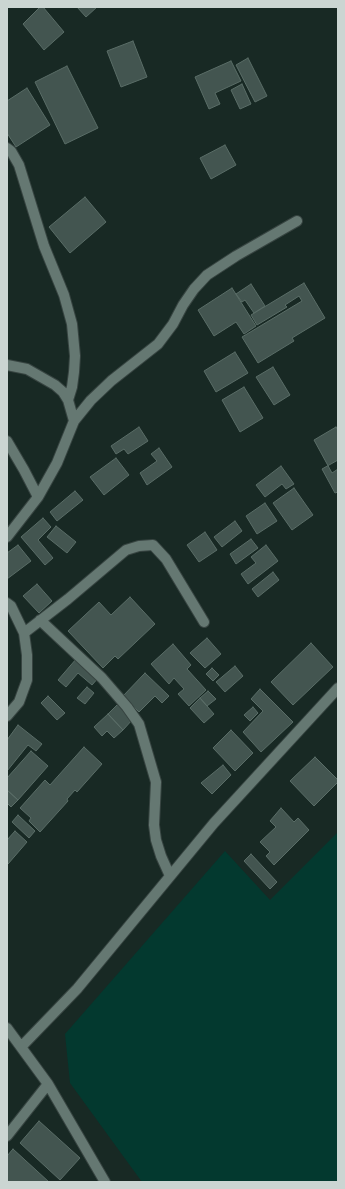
<!DOCTYPE html>
<html>
<head>
<meta charset="utf-8">
<style>
  body { margin:0 }
  #map { position:relative; width:345px; height:1189px; overflow:hidden; background:#182924; font-family:"Noto Serif",serif }
  canvas { display:block }
  .frame { position:absolute; inset:0; border:8px solid #cbd5d2; pointer-events:none }
</style>
</head>
<body>
<div id="map">
<canvas width="345" height="1189"></canvas>
<div class="frame"></div>
</div>
<script>
const ctx = document.querySelector('canvas').getContext('2d');
ctx.lineJoin = 'round';
function fillPath(path, color) { ctx.fillStyle = color; ctx.fill(path, 'evenodd'); }
const poly = rows => new Path2D(rows.map(r => 'M' + r).join(''));
function trace(path, color, width, dash) { ctx.strokeStyle = color; ctx.lineWidth = width; ctx.lineCap = dash ? 'butt' : 'round'; ctx.setLineDash(dash || []); ctx.stroke(path); }
const green = poly([
  [338,832,338,1182,142,1182,70,1083,65,1034,225,851,270,900]
]);
const building = poly([
  [40,7,43,7,64,32,44,50,23,24,40,7],
  [77,7,97,7,86,17,77,7],
  [133,41,147,77,121,87,107,51,133,41],
  [248,58,267,96,255,102,236,65,248,58],
  [231,61,241,81,215,93,220,104,209,109,195,77,231,61],
  [67,66,98,128,65,144,35,82,67,66],
  [242,84,251,104,240,109,231,90,242,84],
  [27,88,50,125,16,147,7,133,7,101,27,88],
  [225,145,236,165,211,179,200,158,225,145],
  [85,197,106,222,70,253,49,227,85,197],
  [304,283,325,318,292,338,294,341,258,363,242,337,302,301,299,296,285,305,287,307,257,325,251,315,304,283],
  [251,284,265,306,254,313,245,300,242,302,236,294,251,284],
  [232,288,256,326,244,334,236,322,214,336,198,310,232,288],
  [235,352,248,373,216,392,204,371,235,352],
  [273,367,290,395,274,405,256,377,273,367],
  [244,387,263,418,240,432,222,400,244,387],
  [139,427,148,441,128,454,124,449,116,454,111,446,139,427],
  [336,427,338,430,338,469,332,473,314,440,336,427],
  [159,448,172,467,147,485,140,473,157,461,151,454,159,448],
  [116,458,129,475,104,495,90,477,116,458],
  [338,460,338,492,335,493,322,469,338,460],
  [281,466,294,484,286,489,282,484,265,497,256,485,281,466],
  [294,488,313,515,292,530,273,503,294,488],
  [75,491,83,500,57,521,50,512,75,491],
  [265,503,277,521,257,534,246,516,265,503],
  [43,518,51,527,38,540,53,558,45,565,21,537,43,518],
  [235,521,242,531,222,547,214,537,235,521],
  [56,526,76,542,67,553,47,537,56,526],
  [205,532,217,550,199,562,187,545,205,532],
  [251,539,258,548,236,564,230,554,251,539],
  [18,545,31,561,7,579,7,553,18,545],
  [266,545,278,561,248,584,241,574,256,563,251,557,266,545],
  [273,572,279,580,258,597,252,589,273,572],
  [37,584,52,601,39,613,23,596,37,584],
  [130,597,155,624,118,659,115,656,103,668,68,631,99,602,111,615,130,597],
  [207,638,221,654,205,668,190,653,207,638],
  [311,643,333,667,293,705,271,682,311,643],
  [173,644,191,665,187,669,206,690,189,706,178,694,184,689,174,678,169,684,151,664,173,644],
  [77,658,99,677,92,685,78,673,66,687,58,680,77,658],
  [235,666,243,676,225,692,216,682,235,666],
  [212,668,219,675,213,681,206,674,212,668],
  [145,673,169,696,162,703,155,696,139,712,123,696,145,673],
  [87,687,94,693,85,704,77,698,87,687],
  [260,689,293,722,261,752,243,732,263,711,251,699,260,689],
  [208,691,216,699,207,706,200,698,208,691],
  [48,696,65,713,57,720,41,703,48,696],
  [200,698,214,714,204,723,190,708,200,698],
  [118,704,133,719,123,730,108,714,118,704],
  [253,707,258,713,250,721,244,715,253,707],
  [108,714,123,730,114,738,107,731,102,736,94,727,108,714],
  [18,725,42,744,36,751,28,745,7,771,7,740,18,725],
  [231,730,253,753,235,771,213,748,231,730],
  [84,747,102,764,77,792,75,790,67,799,68,801,40,832,29,821,31,818,20,808,45,780,50,785,84,747],
  [31,751,48,766,18,800,7,790,7,778,31,751],
  [315,757,338,780,338,782,314,806,290,781,315,757],
  [223,765,231,775,212,794,201,783,223,765],
  [7,790,18,800,11,807,7,803,7,790],
  [281,808,294,822,298,818,309,830,274,865,266,856,270,852,260,842,276,827,270,821,281,808],
  [18,815,35,831,29,838,12,822,18,815],
  [15,831,27,842,8,864,7,863,7,840,15,831],
  [251,854,277,882,270,889,244,861,251,854],
  [39,1121,80,1158,60,1180,20,1143,39,1121],
  [13,1149,49,1182,9,1182,7,1180,7,1156,13,1149]
]);
const street = poly([
  [7,148,11,151,19,165,44,246,64,295,72,324,75,356,74,372,72,387,68,400],
  [7,365,27,369,55,385,63,392,68,400,74,421],
  [7,441,24,470,38,497],
  [7,537,38,497,57,463,74,421,91,400,111,381,158,344,173,324,183,305,194,289,207,275,236,256,297,221],
  [7,603,11,606,24,633,27,655,27,680,19,702,7,716],
  [40,620,102,678,127,707,139,724,156,782,154,825,156,840,161,856,170,876],
  [24,633,68,599,126,550,139,546,153,545,166,559,204,622],
  [7,1028,48,1084,105,1182],
  [21,1047,77,989,214,823,338,688],
  [7,1136,48,1084]
]);
fillPath(green, '#03392f');
fillPath(building, '#435550');
trace(building, '#5a6d67', 1);
trace(street, '#374441', 12);
trace(street, '#657872', 10);
</script>
</body>
</html>
